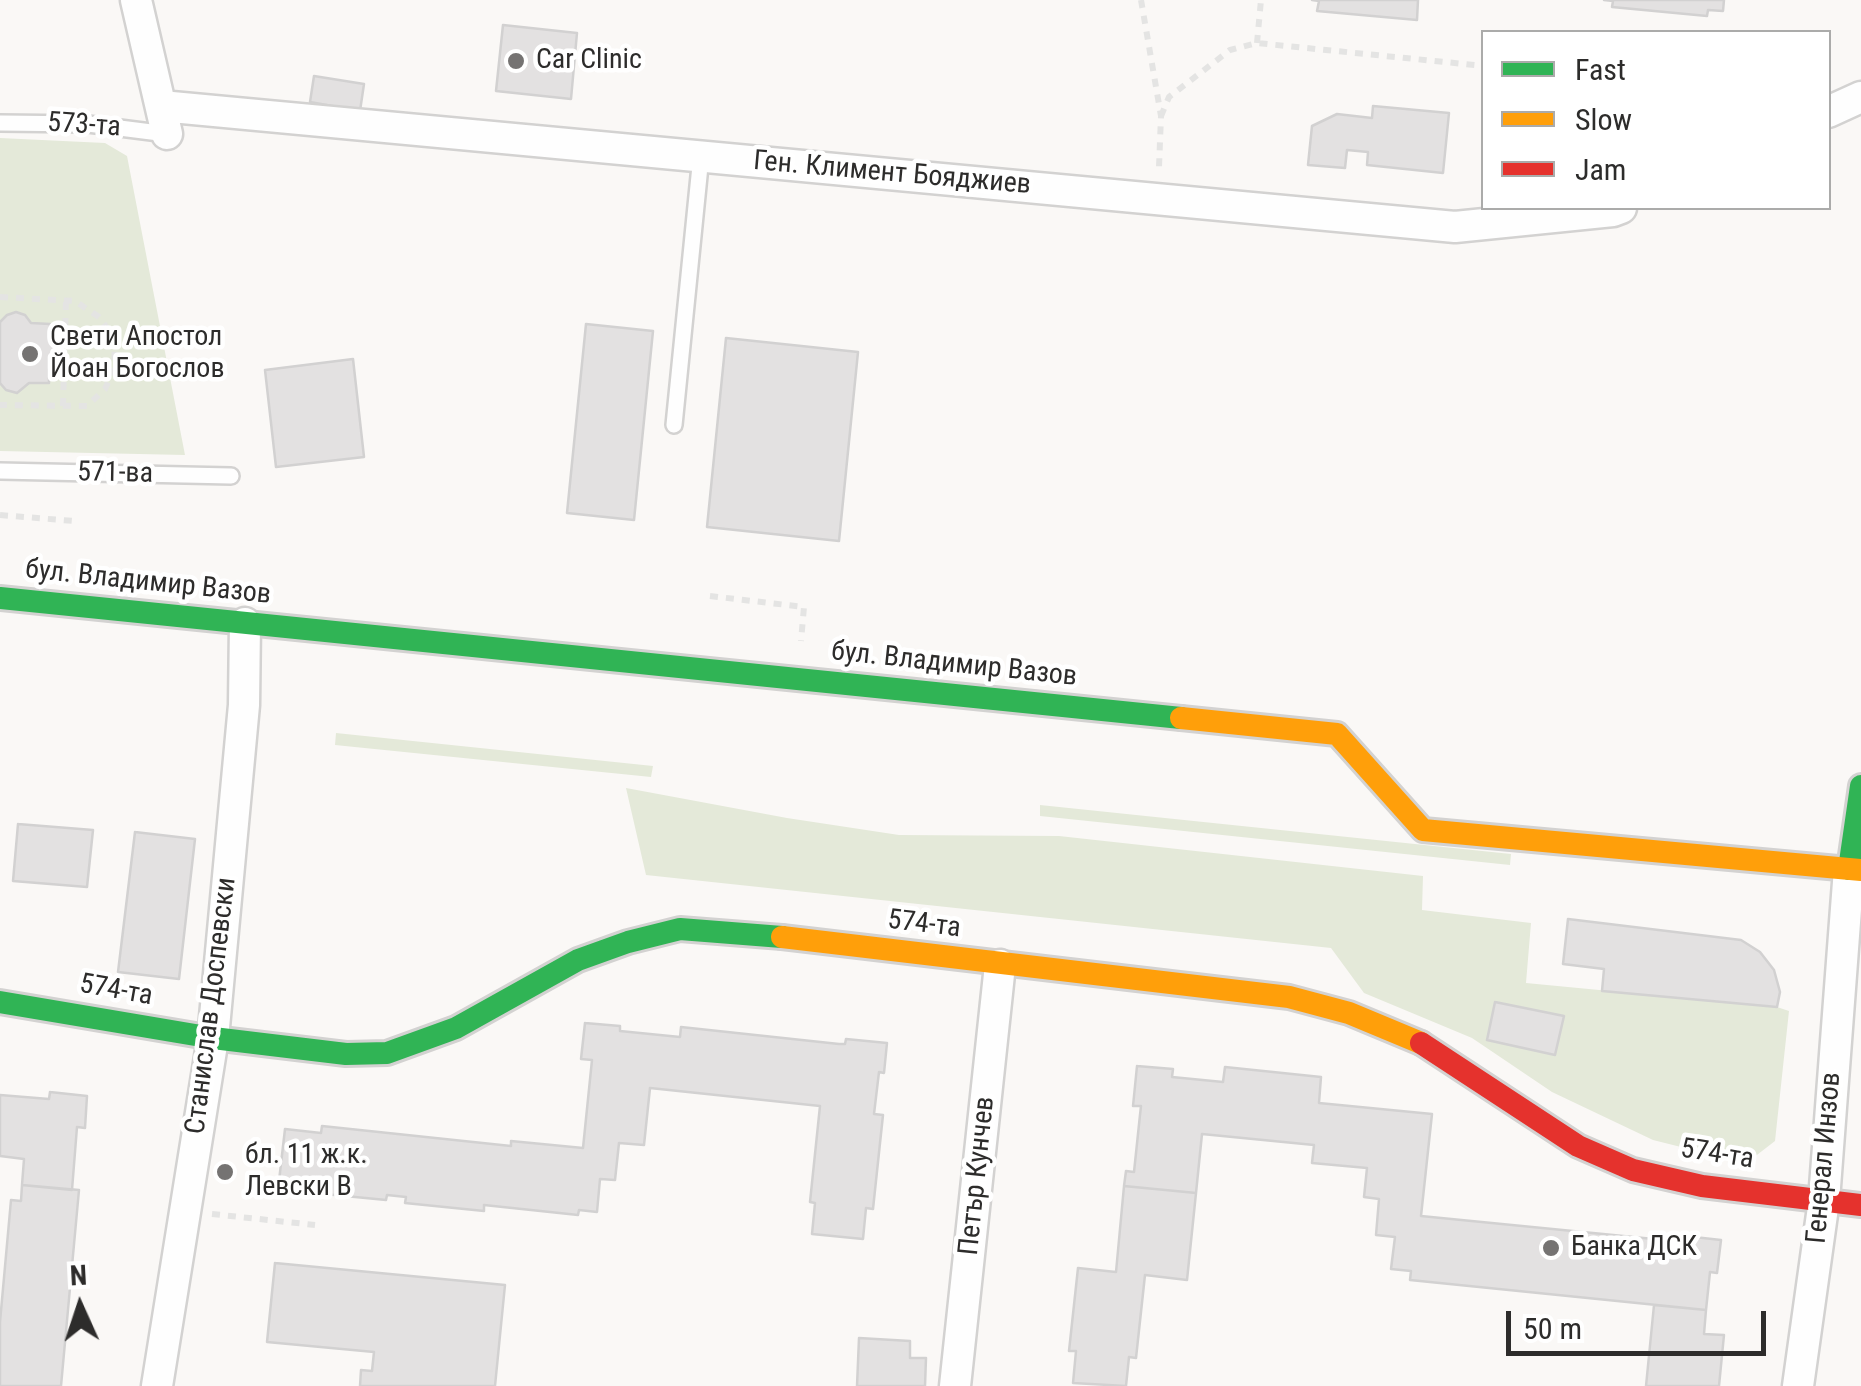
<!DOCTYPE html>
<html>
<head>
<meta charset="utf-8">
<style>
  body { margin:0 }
  #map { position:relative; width:1861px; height:1386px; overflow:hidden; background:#faf8f6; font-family:"Roboto Condensed",sans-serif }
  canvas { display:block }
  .legend { position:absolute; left:1481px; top:30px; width:350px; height:180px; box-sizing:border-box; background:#fff; border:2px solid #ababaa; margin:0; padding:12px 18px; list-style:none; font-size:30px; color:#2d2c2b }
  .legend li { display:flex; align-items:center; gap:20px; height:50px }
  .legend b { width:50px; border:2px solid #ababaa }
  .north { position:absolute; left:30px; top:1256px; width:100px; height:100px; -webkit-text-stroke:8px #fff; paint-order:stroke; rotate:357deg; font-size:28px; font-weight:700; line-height:40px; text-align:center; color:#2d2c2b }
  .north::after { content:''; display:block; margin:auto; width:35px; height:45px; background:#2d2c2b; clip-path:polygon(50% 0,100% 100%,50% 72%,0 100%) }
  .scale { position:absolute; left:1506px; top:1311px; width:260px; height:45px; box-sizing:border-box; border:5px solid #2d2c2b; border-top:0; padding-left:12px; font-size:30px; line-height:35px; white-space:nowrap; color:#2d2c2b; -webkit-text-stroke:8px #fff; paint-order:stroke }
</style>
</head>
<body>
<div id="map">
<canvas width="1861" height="1386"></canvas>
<ul class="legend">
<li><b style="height:12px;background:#30b455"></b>Fast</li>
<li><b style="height:12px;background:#ff9f0a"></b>Slow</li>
<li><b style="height:12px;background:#e5322d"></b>Jam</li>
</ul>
<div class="north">N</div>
<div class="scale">50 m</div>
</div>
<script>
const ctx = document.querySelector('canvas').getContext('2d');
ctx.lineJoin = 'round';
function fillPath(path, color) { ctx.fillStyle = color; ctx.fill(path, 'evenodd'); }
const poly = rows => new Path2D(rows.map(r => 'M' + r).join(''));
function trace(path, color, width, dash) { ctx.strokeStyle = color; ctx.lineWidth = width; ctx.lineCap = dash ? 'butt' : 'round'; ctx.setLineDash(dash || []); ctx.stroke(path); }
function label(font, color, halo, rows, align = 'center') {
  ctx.font = font + ' "Roboto Condensed",sans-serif'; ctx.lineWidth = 9; ctx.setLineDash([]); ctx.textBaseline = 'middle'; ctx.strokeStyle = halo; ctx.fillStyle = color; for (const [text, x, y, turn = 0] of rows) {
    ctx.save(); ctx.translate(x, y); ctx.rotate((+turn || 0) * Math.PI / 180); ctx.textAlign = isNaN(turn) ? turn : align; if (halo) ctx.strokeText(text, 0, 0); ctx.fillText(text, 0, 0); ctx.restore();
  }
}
const green = poly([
  [0,138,105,143,127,156,185,455,0,451],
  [336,733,653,766,651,777,335,745],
  [626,788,787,818,899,835,1059,836,1423,876,1422,910,1531,923,1526,983,1777,1007,1789,1011,1775,1141,1753,1158,1721,1157,1653,1140,1552,1092,1472,1038,1364,993,1331,948,646,875],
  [1040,805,1511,854,1510,865,1040,816]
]);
const building = poly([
  [1312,0,1418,0,1417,20,1317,11,1319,1,1312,0],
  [1604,0,1724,0,1723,11,1708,10,1707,16,1612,7,1613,1,1604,0],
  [503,25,577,33,571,99,496,91,503,25],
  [314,76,364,84,360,111,310,102,314,76],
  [1373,106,1449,113,1443,173,1367,165,1368,152,1347,150,1345,168,1308,165,1312,126,1337,114,1372,118,1373,106],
  [16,312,25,315,31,323,50,324,50,339,57,340,60,349,57,369,49,369,49,383,29,383,17,393,6,390,0,383,0,322,7,315,16,312],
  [586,324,653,331,634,520,567,513,586,324],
  [726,338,858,352,839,541,707,527,726,338],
  [353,359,364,457,276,467,265,370,353,359],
  [18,824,93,830,87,887,13,881,18,824],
  [135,832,195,839,179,979,118,972,135,832],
  [1568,919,1741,940,1760,952,1774,970,1780,992,1777,1007,1602,991,1604,969,1563,964,1568,919],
  [1495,1002,1564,1016,1555,1055,1487,1040,1495,1002],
  [585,1023,620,1026,620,1031,680,1037,681,1027,839,1044,845,1044,846,1039,887,1043,884,1073,879,1072,874,1114,883,1115,873,1209,866,1208,863,1239,812,1234,815,1203,810,1202,820,1106,650,1088,644,1145,619,1143,615,1180,600,1179,597,1212,579,1210,578,1215,484,1205,484,1211,405,1203,406,1197,387,1195,386,1200,314,1193,315,1185,279,1181,285,1129,321,1133,322,1126,511,1146,511,1141,583,1148,592,1060,581,1059,585,1023],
  [1137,1066,1173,1069,1172,1077,1223,1082,1225,1067,1321,1077,1319,1103,1432,1114,1421,1216,1684,1242,1685,1236,1721,1240,1717,1273,1710,1272,1706,1310,1410,1280,1411,1271,1391,1269,1395,1237,1376,1235,1379,1199,1364,1197,1367,1168,1312,1163,1314,1145,1202,1134,1196,1193,1124,1186,1126,1171,1134,1172,1140,1115,1141,1106,1133,1106,1137,1066],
  [50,1092,87,1096,85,1128,77,1127,72,1190,22,1185,24,1159,0,1156,0,1095,49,1099,50,1092],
  [22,1185,79,1190,61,1386,0,1386,0,1322,11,1200,21,1201,22,1185],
  [1124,1186,1196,1193,1187,1280,1145,1275,1136,1358,1129,1357,1126,1386,1073,1383,1076,1351,1069,1351,1078,1268,1116,1272,1124,1186],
  [275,1263,505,1285,495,1386,360,1386,361,1370,372,1371,374,1352,267,1342,275,1263],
  [1654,1305,1706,1310,1704,1334,1724,1335,1719,1386,1646,1386,1654,1305],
  [859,1338,910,1341,910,1358,926,1358,925,1386,857,1386,859,1338]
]);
const path = poly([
  [1141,0,1161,116,1159,167],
  [1257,43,1261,0],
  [1161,116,1169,97,1230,50,1257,43,1484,66],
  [0,297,75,301,99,317,115,339,114,369,105,389,87,406,0,405],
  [63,406,66,300],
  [0,515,74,521],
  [710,596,804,607,801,641],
  [212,1214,315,1225]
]);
const lane = poly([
  [0,123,88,124,167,134],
  [674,425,701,156],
  [0,471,231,476]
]);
const street = poly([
  [136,0,167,134],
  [161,106,1455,227,1613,211,1621,208],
  [1828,112,1861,97],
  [157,1386,213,1038,244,705,245,623],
  [955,1386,1000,965],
  [1798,1386,1824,1200,1849,869]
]);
const fast = poly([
  [0,598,1181,718],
  [1849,869,1861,786],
  [0,1002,213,1038,346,1054,387,1053,456,1028,578,960,628,942,680,929,782,937]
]);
const slow = poly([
  [1181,718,1337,734,1423,830,1861,870],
  [782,937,1289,997,1349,1013,1421,1043]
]);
const jam = poly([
  [1421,1043,1578,1146,1633,1170,1702,1186,1861,1205]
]);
const markers = [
  [516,61,10,"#757372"],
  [30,354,10,"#757372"],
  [225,1172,10,"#757372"],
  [1551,1248,10,"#757372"]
];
const poiNames = [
  ["Car Clinic",536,61],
  ["Свети Апостол",50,338],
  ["Йоан Богослов",50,370],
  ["бл. 11 ж.к.",245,1156],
  ["Левски В",245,1188],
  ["Банка ДСК",1571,1248]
];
const streetNames = [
  ["573-та",84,126,4],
  ["Ген. Климент Бояджиев",892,174,5],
  ["571-ва",115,474,1],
  ["бул. Владимир Вазов",148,583,6],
  ["бул. Владимир Вазов",954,665,6],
  ["574-та",924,925,7],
  ["574-та",116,991,10],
  ["Станислав Доспевски",212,1006,-83],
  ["574-та",1717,1155,9],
  ["Генерал Инзов",1825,1158,-85],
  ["Петър Кунчев",978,1176,-84]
];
fillPath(green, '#e4e9d9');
fillPath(building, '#e3e1e1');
trace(building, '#d2d1d1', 2.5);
trace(lane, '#d3d2d1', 20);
trace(street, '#d3d2d1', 35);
trace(fast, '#d3d2d1', 28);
trace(slow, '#d3d2d1', 28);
trace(jam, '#d3d2d1', 28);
trace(path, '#e4e4e3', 6, [8, 8]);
trace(lane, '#fefefe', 15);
trace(street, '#fefefe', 30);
trace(fast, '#30b455', 22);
trace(slow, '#ff9f0a', 22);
trace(jam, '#e5322d', 22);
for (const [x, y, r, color] of markers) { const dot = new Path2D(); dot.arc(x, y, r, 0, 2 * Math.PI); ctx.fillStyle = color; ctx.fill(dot); trace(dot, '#fff', 4); }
label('28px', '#2d2c2b', '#fff', poiNames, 'left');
label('28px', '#2d2c2b', '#fff', streetNames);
</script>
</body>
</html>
